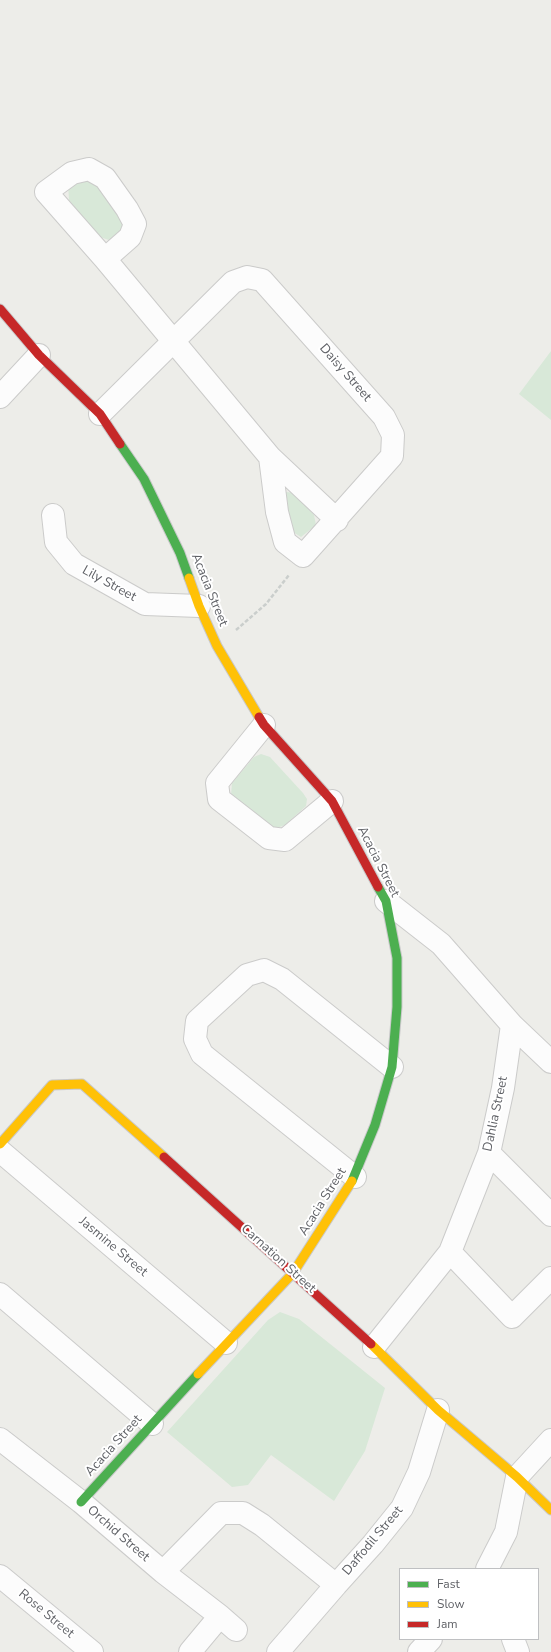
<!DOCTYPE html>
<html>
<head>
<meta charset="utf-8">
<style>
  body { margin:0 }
  #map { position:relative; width:551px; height:1652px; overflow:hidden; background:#edede9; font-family:"Nunito Sans",sans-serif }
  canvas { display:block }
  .legend { position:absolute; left:399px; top:1568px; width:140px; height:72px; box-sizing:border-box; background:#fff; border:1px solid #bfc0c2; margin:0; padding:5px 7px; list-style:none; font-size:12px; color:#5f6166 }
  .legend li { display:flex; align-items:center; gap:8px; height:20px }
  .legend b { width:20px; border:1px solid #bfc0c2 }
</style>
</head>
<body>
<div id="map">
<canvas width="551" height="1652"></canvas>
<ul class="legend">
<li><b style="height:5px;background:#4caf50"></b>Fast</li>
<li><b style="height:5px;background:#ffc107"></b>Slow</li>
<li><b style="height:5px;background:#c62828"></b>Jam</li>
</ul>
</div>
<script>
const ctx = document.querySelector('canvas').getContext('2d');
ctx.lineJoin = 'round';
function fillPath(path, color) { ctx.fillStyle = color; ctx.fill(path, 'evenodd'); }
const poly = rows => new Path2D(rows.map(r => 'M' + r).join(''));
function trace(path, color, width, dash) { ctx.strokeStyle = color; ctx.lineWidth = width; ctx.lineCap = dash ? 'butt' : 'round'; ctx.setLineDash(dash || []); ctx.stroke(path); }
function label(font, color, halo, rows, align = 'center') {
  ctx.font = font + ' "Nunito Sans",sans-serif'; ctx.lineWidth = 4; ctx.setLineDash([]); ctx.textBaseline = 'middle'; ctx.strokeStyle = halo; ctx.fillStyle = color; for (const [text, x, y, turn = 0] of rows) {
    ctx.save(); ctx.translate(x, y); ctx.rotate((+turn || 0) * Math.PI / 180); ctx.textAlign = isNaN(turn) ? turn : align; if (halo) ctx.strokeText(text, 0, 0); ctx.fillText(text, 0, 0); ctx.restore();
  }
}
const green = poly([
  [82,179,96,183,125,221,120,234,109,240,97,236,69,200,68,184],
  [551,351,551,420,519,394],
  [286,492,295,493,314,515,316,525,301,537,290,530,283,499],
  [261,754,270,757,303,793,307,799,306,806,285,825,277,828,271,827,231,795,232,783,254,757],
  [280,1312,299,1319,385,1388,365,1451,334,1501,271,1455,248,1485,232,1487,167,1432,268,1320]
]);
const path = poly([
  [236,630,266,604,289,575]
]);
const street = poly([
  [105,259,130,237,135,224,127,209,105,178,89,169,72,173,46,192,105,259,270,457,337,520],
  [0,397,39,355],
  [100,414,233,282,247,277,262,280,384,417,393,435,392,456,303,556,285,542,277,512,270,457],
  [53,515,56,542,74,564,145,604,199,606],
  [264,725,217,783,219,799,269,838,285,840,332,801],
  [512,1025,551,1062],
  [0,1151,226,1343],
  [489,1153,551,1215],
  [355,1177,202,1054,195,1039,197,1021,247,975,264,970,282,979,392,1067],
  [450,1252,512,1317,551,1278],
  [0,1294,152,1424],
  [374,1347,450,1252,489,1153,503,1088,512,1025,441,944,386,901],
  [0,1439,81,1502,163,1572,220,1616,236,1630],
  [487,1569,506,1532,517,1477,551,1440],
  [163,1572,221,1513,243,1513,262,1525,336,1585,373,1544,402,1508,419,1472,438,1410],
  [0,1576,92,1652],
  [513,1639,518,1652],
  [190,1652,220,1616],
  [278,1652,336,1585],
  [419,1652,431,1639]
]);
const fast = poly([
  [120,444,144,479,180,553,189,578],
  [352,1181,375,1125,392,1067,397,1007,397,958,386,901,378,887],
  [81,1502,198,1374]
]);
const slow = poly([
  [189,578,199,606,217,646,259,717],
  [0,1144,52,1085,82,1084,164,1157],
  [371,1344,438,1410,517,1477,551,1510],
  [198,1374,293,1273,352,1181]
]);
const jam = poly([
  [0,309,39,355,100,414,120,444],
  [259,717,264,725,332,801,378,887],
  [164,1157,371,1344]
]);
const streetNames = [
  ["Daisy Street",345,373,49],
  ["Lily Street",109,584,29],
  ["Acacia Street",209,590,68],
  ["Acacia Street",378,862,63],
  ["Dahlia Street",496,1114,-78],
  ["Acacia Street",323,1202,-58],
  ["Jasmine Street",113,1247,40],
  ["Carnation Street",278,1259,42],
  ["Acacia Street",114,1446,-48],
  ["Orchid Street",118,1534,41],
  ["Daffodil Street",373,1541,-50],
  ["Rose Street",46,1614,40]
];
fillPath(green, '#d8e8d8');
trace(street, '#cbcbca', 24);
trace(fast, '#c9c9ca', 11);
trace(slow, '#c9c9ca', 11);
trace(jam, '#c9c9ca', 11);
trace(path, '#cacecc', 2.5, [4, 2]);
trace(street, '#fcfcfc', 22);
trace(fast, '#4caf50', 9);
trace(slow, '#ffc107', 9);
trace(jam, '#c62828', 9);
label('13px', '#5f6166', '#fff', streetNames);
</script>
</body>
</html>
